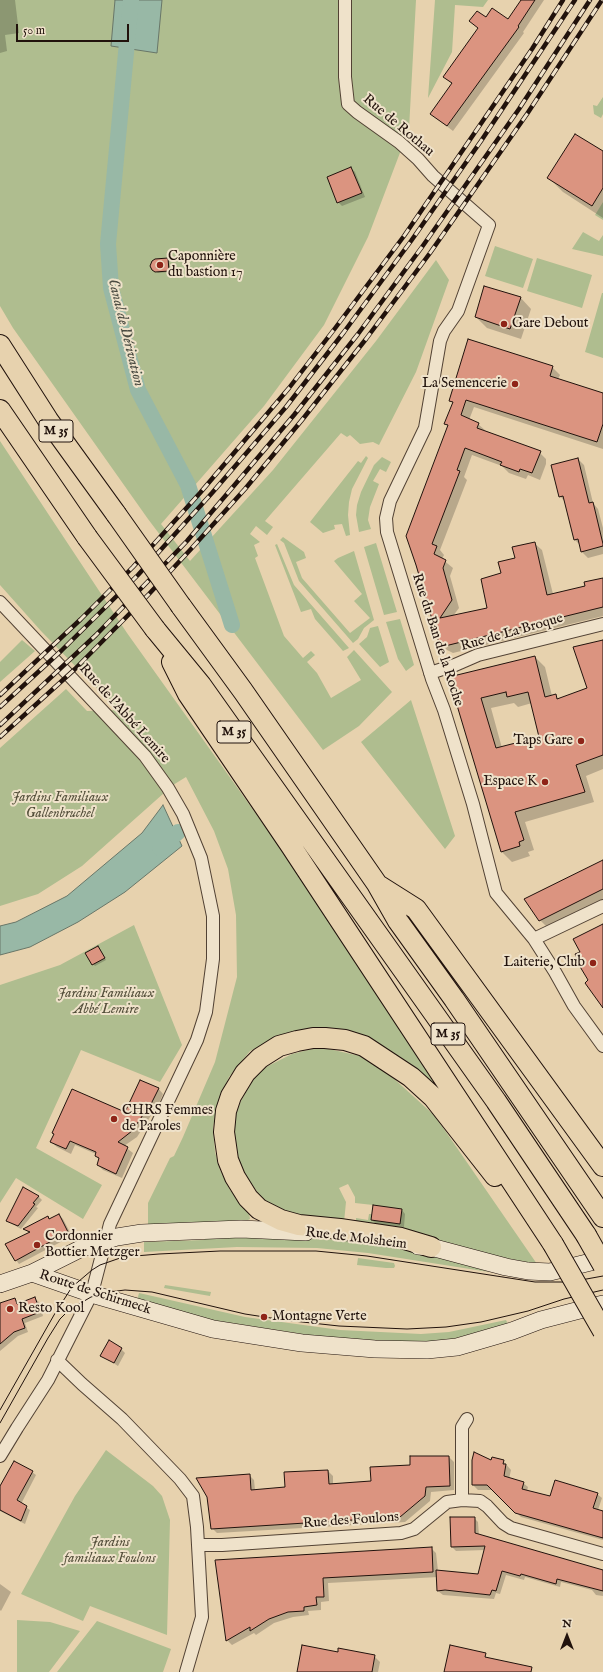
<!DOCTYPE html>
<html>
<head>
<meta charset="utf-8">
<style>
  body { margin:0 }
  #map { position:relative; width:603px; height:1672px; overflow:hidden; background:#e7d2ae; font-family:"IM FELL English",serif }
  canvas { display:block }
  .north { position:absolute; left:547px; top:1616px; width:40px; height:40px; -webkit-text-stroke:3px #efe2ca; paint-order:stroke; rotate:0deg; font-size:11px; font-weight:700; line-height:16px; text-align:center; color:#21120c }
  .north::after { content:''; display:block; margin:auto; width:14px; height:18px; background:#21120c; clip-path:polygon(50% 0,100% 100%,50% 72%,0 100%) }
  .scale { position:absolute; left:16px; top:24px; width:113px; height:18px; box-sizing:border-box; border:2px solid #21120c; border-top:0; padding-left:5px; font-size:12px; line-height:14px; white-space:nowrap; color:#21120c; -webkit-text-stroke:3px #efe2ca; paint-order:stroke }
</style>
</head>
<body>
<div id="map">
<canvas width="603" height="1672"></canvas>
<div class="north">N</div>
<div class="scale">50 m</div>
</div>
<script>
const ctx = document.querySelector('canvas').getContext('2d');
ctx.lineJoin = 'round';
function fillPath(path, color) { ctx.fillStyle = color; ctx.fill(path, 'evenodd'); }
const poly = rows => new Path2D(rows.map(r => 'M' + r).join(''));
function trace(path, color, width, dash) { ctx.strokeStyle = color; ctx.lineWidth = width; ctx.lineCap = dash ? 'butt' : 'round'; ctx.setLineDash(dash || []); ctx.stroke(path); }
function label(font, color, halo, rows, align = 'center') {
  ctx.font = font + ' "IM FELL English",serif'; ctx.lineWidth = 4; ctx.setLineDash([]); ctx.textBaseline = 'middle'; ctx.strokeStyle = halo; ctx.fillStyle = color; for (const [text, x, y, turn = 0] of rows) {
    ctx.save(); ctx.translate(x, y); ctx.rotate((+turn || 0) * Math.PI / 180); ctx.textAlign = isNaN(turn) ? turn : align; if (halo) ctx.strokeText(text, 0, 0); ctx.fillText(text, 0, 0); ctx.restore();
  }
}
const green = poly([
  [0,0,416,0,409,129,368,237,324,325,264,406,161,524,190,561,273,470,376,341,436,260,449,280,416,372,379,445,373,442,360,444,350,435,347,437,341,433,265,521,273,527,267,535,256,526,250,534,260,542,254,545,258,556,255,558,284,636,303,658,311,651,315,655,307,662,317,673,331,698,361,680,347,657,354,650,392,692,359,726,323,750,148,519,13,328,0,306],
  [435,0,488,0,483,7,455,5,452,52,428,98],
  [603,97,603,114,601,118,594,114,593,105,597,106],
  [603,202,603,220,595,215],
  [583,232,599,241,603,235,603,256,572,249],
  [495,246,533,259,523,288,485,276],
  [537,258,592,275,582,308,527,291],
  [602,293,603,293,603,358,585,352],
  [0,441,127,633,306,884,438,1089,339,1030,318,1028,301,1030,282,1035,250,1051,229,1077,216,1109,213,1128,215,1152,220,1170,230,1190,249,1213,250,1219,248,1220,148,1225,148,1203,170,1158,174,1156,183,1137,215,1062,237,977,236,915,228,869,214,831,186,777,173,785,82,866,38,894,0,906,0,748,66,689,87,711,118,710,41,631,0,585],
  [366,456,368,458,352,489,349,502,348,515,350,535,346,536,342,524,334,525,335,529,323,533,310,522,358,461,361,463],
  [382,457,391,462,386,472,380,469,373,481,379,484,370,507,368,520,371,529,359,532,356,515,357,505,361,492,374,465],
  [283,537,304,552,306,558,296,562,302,578,350,633,370,618,354,601,362,594,334,561,338,558,354,551,374,620,364,628,358,639,353,643,299,581,284,543,280,540],
  [376,543,397,612,384,615,364,547],
  [277,544,294,585,349,648,343,651,315,619,311,609,301,612,275,545],
  [400,619,414,665,406,671,398,659,386,622],
  [378,626,389,662,380,667,359,644,367,637,370,628],
  [22,640,35,651,0,682,0,662],
  [411,700,455,836,445,849,361,742],
  [134,925,182,1045,160,1082,81,1050,36,1148,102,1185,83,1219,16,1178,0,1203,0,985,60,965],
  [320,1047,360,1056,391,1076,435,1116,537,1264,494,1256,356,1224,356,1218,368,1220,369,1214,372,1214,373,1205,355,1203,355,1197,348,1184,339,1188,346,1202,344,1222,302,1221,264,1201,240,1169,234,1142,234,1130,236,1114,241,1101,254,1078,266,1067,292,1054],
  [212,1236,345,1240,407,1250,454,1260,489,1272,368,1253,317,1248,237,1247,144,1252,144,1242,203,1240],
  [358,1258,394,1263,395,1266,394,1268,386,1268,357,1265],
  [165,1285,211,1292,210,1296,164,1288],
  [139,1293,245,1317,340,1330,421,1334,449,1332,506,1320,508,1324,449,1340,414,1343,315,1336,199,1318,137,1301],
  [106,1450,153,1486,162,1496,170,1520,167,1635,90,1606,83,1621,21,1594,75,1496],
  [17,1620,50,1622,80,1631,49,1672,17,1672],
  [97,1621,171,1649,163,1672,57,1672]
]);
const water = poly([
  [115,0,162,0,157,53,111,46,115,0],
  [163,805,182,846,125,892,78,922,30,947,0,955,0,926,16,922,67,896,142,833,163,805]
]);
const shadow = poly([
  [0,0,15,0,19,33,5,35,7,51,0,53],
  [522,0,544,0,523,32,524,33,453,131,431,114,452,84,444,77,509,21],
  [603,153,603,218,563,192,549,178],
  [351,168,355,172,365,197,342,206,338,202],
  [168,259,169,261,170,272,158,273,152,268],
  [520,297,531,309,521,339,487,328,476,317],
  [552,367,560,375,558,379,603,394,603,449,474,407,469,420,478,424,486,431,539,452,546,459,546,464,540,480,528,475,526,479,509,473,502,466,472,455,464,477,467,480,440,550,444,555,442,559,453,568,450,576,459,608,453,616,488,609,502,574,516,559,534,543,542,550,553,594,586,586,603,579,603,616,453,653,447,650,439,642,407,536,449,427,446,424,454,404,451,401],
  [578,459,584,465,593,503,598,509,603,528,603,554,588,558,582,552,580,545,575,540,565,502,560,496],
  [603,641,603,769,586,776,594,802,525,822,534,850,528,852,530,856,512,862,502,852,451,682,535,657,545,667,552,696,555,696,559,699,588,689],
  [514,703,518,707,532,703,540,737,502,748,491,708],
  [603,863,603,905,551,931,540,920],
  [100,949,106,960,95,966,93,964],
  [158,1088,163,1094,154,1115,152,1114,137,1137,124,1146,133,1153,122,1178,103,1170,98,1165,100,1160,96,1156,96,1154,75,1145,71,1154,57,1147,51,1142,126,1113],
  [38,1196,42,1200,36,1207,38,1208,21,1229,7,1221],
  [402,1210,405,1214,404,1227,376,1224,372,1220],
  [59,1215,63,1219,72,1236,19,1264,16,1260,29,1233,25,1229],
  [14,1299,19,1304,35,1299,39,1302,43,1316,25,1323,28,1332,18,1336,0,1351,0,1304],
  [121,1349,125,1353,118,1366,101,1355],
  [449,1457,454,1462,454,1490,431,1492,430,1501,405,1522,217,1533,212,1528,249,1475,254,1480,255,1490,286,1488,328,1471,333,1476,333,1484,372,1482],
  [503,1461,511,1470,509,1479,523,1483,528,1487,527,1491,551,1498,597,1494,602,1498,598,1510,603,1512,603,1540,521,1517,493,1490,478,1490,473,1485,492,1462],
  [32,1472,36,1475,21,1504,30,1510,25,1524,0,1511,0,1489],
  [474,1518,478,1522,479,1536,603,1571,603,1596,596,1595,592,1590,561,1582,560,1587,525,1577,524,1580,506,1575,500,1594,496,1593,494,1599,443,1595,438,1591,438,1577,328,1583,329,1601,321,1602,321,1610,308,1611,309,1615,293,1617,274,1623,256,1635,254,1633,232,1645,227,1640,217,1561,431,1548,436,1553,438,1571,479,1575,485,1550,456,1551,452,1547],
  [0,1584,11,1592,1,1611,0,1610],
  [338,1653,374,1656,380,1662,378,1672,298,1672]
]);
const canal = poly([
  [131,0,108,244,111,288,138,390,188,485,232,625],
  [160,848,178,832]
]);
const building = poly([
  [521,0,535,0,518,26,519,27,447,126,430,114,452,83,443,77,478,28,469,21,477,11,486,17,492,8,508,19,521,0],
  [575,134,603,151,603,188,592,206,547,178,575,134],
  [351,167,362,193,337,203,327,177,351,167],
  [168,258,169,271,155,272,152,270,150,266,152,261,155,259,168,258],
  [484,286,521,297,510,329,475,317,484,286],
  [468,339,553,366,550,376,603,393,603,424,597,442,466,400,461,415,479,423,477,428,541,451,532,473,520,469,519,472,500,465,502,462,465,448,457,470,460,471,432,544,437,546,434,554,446,560,443,568,452,600,440,618,487,608,481,579,501,573,498,562,515,558,512,547,535,542,547,595,585,586,584,582,603,578,603,607,445,646,439,643,416,565,406,536,448,425,444,424,453,402,449,401,468,339],
  [578,458,589,503,593,502,603,544,603,546,581,552,578,539,574,540,563,496,559,497,551,465,578,458],
  [603,640,603,755,576,765,585,792,515,812,524,840,519,842,520,846,501,852,450,682,453,676,535,656,545,697,556,694,557,699,587,688,573,647,603,640],
  [506,692,507,697,528,692,539,737,496,748,481,698,506,692],
  [603,860,603,889,539,921,524,899,603,860],
  [603,924,603,1008,585,983,588,980,576,960,578,960,575,954,580,952,573,939,603,924],
  [98,946,105,958,92,965,85,953,98,946],
  [140,1080,159,1088,148,1110,147,1109,132,1131,118,1142,128,1147,116,1174,97,1165,99,1158,95,1156,96,1152,70,1141,66,1149,50,1142,54,1134,52,1133,72,1089,125,1112,140,1080],
  [23,1187,39,1196,33,1203,35,1204,18,1226,6,1221,23,1187],
  [373,1205,402,1209,400,1224,371,1220,373,1205],
  [59,1214,68,1232,15,1261,5,1244,30,1232,23,1229,48,1216,49,1219,59,1214],
  [35,1297,40,1312,22,1319,25,1328,14,1332,0,1344,0,1303,15,1298,17,1304,35,1297],
  [109,1340,122,1348,114,1363,100,1356,109,1340],
  [474,1452,491,1460,492,1457,504,1460,503,1464,506,1464,504,1476,524,1482,522,1489,550,1496,555,1480,598,1493,593,1508,603,1511,603,1538,515,1513,487,1485,472,1485,472,1460,474,1452],
  [410,1456,449,1456,450,1486,426,1487,425,1496,400,1517,211,1529,207,1497,196,1478,250,1474,251,1490,285,1487,284,1472,328,1470,329,1484,371,1481,370,1467,410,1465,410,1456],
  [14,1461,33,1471,17,1500,27,1506,21,1521,0,1510,0,1486,14,1461],
  [450,1517,475,1517,475,1533,603,1570,603,1591,557,1579,556,1584,521,1574,520,1576,502,1571,496,1591,492,1590,490,1595,445,1590,437,1591,436,1570,478,1574,485,1546,451,1547,450,1517],
  [432,1547,433,1572,323,1578,324,1597,316,1597,317,1605,304,1607,304,1611,288,1612,269,1619,250,1631,250,1627,226,1641,215,1560,432,1547],
  [302,1645,338,1652,338,1648,375,1655,372,1672,297,1672,302,1645],
  [450,1645,486,1653,485,1657,532,1667,531,1672,444,1672,450,1645]
]);
const minor = poly([
  [345,0,345,77,348,104,357,112,399,142,418,159,433,176,489,225,458,311,444,331,440,341,425,428,390,501,386,518,387,532,432,679,444,710,473,804,496,893,534,939,555,972,574,1006,603,1046],
  [0,602,145,756,168,788,183,814,201,858,213,916,213,959,206,1012,197,1040,110,1224,92,1293,48,1380,17,1428,0,1456],
  [430,673,455,665,478,655,603,624],
  [534,939,603,906],
  [57,1360,82,1384,122,1419,180,1479,193,1496,197,1527,202,1617,186,1672],
  [462,1500,462,1427,467,1419],
  [198,1545,222,1545,401,1533,414,1529,447,1502,462,1500,480,1501,487,1506,503,1523,511,1528,603,1554]
]);
const secondary = poly([
  [418,1246,431,1247,506,1267,528,1271,550,1272,603,1259],
  [32,1273,95,1295,213,1329,302,1343,375,1349,427,1350,457,1347,512,1331,541,1320,603,1304],
  [0,1284,32,1273,80,1249,117,1237,142,1233,241,1229,306,1232]
]);
const trunk = poly([
  [0,345,48,420,116,514],
  [0,410,87,537],
  [181,606,243,691,377,884,398,921,454,999,603,1217],
  [155,629,201,685,496,1101,586,1235],
  [172,662,188,694,291,846,553,1244],
  [378,885,416,909,603,1166],
  [431,1247,401,1238,340,1229,299,1225,281,1220,259,1209,248,1198,235,1177,228,1160,224,1132,226,1111,231,1096,245,1073,260,1058,279,1046,297,1041,313,1038,325,1038,345,1040,364,1046,411,1077,433,1097,495,1176]
]);
const tram = poly([
  [0,1410,54,1315,72,1287,92,1270,100,1265,123,1257,159,1254,220,1251,316,1251,367,1256,535,1282,570,1282,603,1276],
  [0,1423,48,1338,60,1319,69,1310,91,1297,109,1292,125,1290,152,1292,245,1314,284,1320,339,1326,407,1329,446,1327,481,1322,528,1311,564,1299,603,1290]
]);
const rail = poly([
  [0,695,81,619,133,567,200,493,289,388,336,327,404,236,532,49,563,0],
  [0,707,61,651,138,575,212,493,286,407,344,332,411,241,481,141,575,0],
  [0,725,96,635,187,541,294,415,358,334,422,247,519,109,590,0],
  [0,737,75,669,149,594,191,549,245,489,302,420,366,339,430,253,527,114,602,0]
]);
const trunkBridge = poly([
  [116,514,181,606],
  [87,537,155,629],
  [586,1235,603,1265],
  [553,1244,603,1331]
]);
const markers = [
  [160,265,4,"#8f2418"],
  [504,324,4,"#8f2418"],
  [515,384,4,"#8f2418"],
  [581,741,4,"#8f2418"],
  [545,782,4,"#8f2418"],
  [593,963,4,"#8f2418"],
  [114,1119,4,"#8f2418"],
  [37,1245,4,"#8f2418"],
  [10,1309,4,"#8f2418"],
  [264,1317,4,"#8f2418"]
];
const shields = [
  [56,431,34],
  [234,732,34],
  [448,1034,34]
];
const shieldNames = [
  ["M 35",56,431],
  ["M 35",234,732],
  ["M 35",448,1034]
];
const streetNames = [
  ["Rue de Rothau",398,126,40],
  ["Rue de La Broque",512,633,-16],
  ["Rue du Ban de la Roche",437,640,72],
  ["Rue de l'Abbé Lemire",124,714,48],
  ["Rue de Molsheim",356,1239,7],
  ["Route de Schirmeck",95,1293,18],
  ["Rue des Foulons",351,1521,-4]
];
const poiNames = [
  ["Caponnière",168,257],
  ["du bastion 17",168,273],
  ["Gare Debout",512,324],
  ["La Semencerie",507,384,"right"],
  ["Taps Gare",573,741,"right"],
  ["Espace K",537,782,"right"],
  ["Laiterie, Club",585,963,"right"],
  ["CHRS Femmes",122,1111],
  ["de Paroles",122,1127],
  ["Cordonnier",45,1237],
  ["Bottier Metzger",45,1253],
  ["Resto Kool",18,1309],
  ["Montagne Verte",272,1317]
];
const parkNames = [
  ["Jardins Familiaux",60,798],
  ["Gallenbruchel",60,814],
  ["Jardins Familiaux",106,994],
  ["Abbé Lemire",106,1010],
  ["Jardins",110,1543],
  ["familiaux Foulons",110,1559]
];
const waterNames = [
  ["Canal de Dérivation",125,333,76]
];
fillPath(green, '#afbd8f');
fillPath(water, '#98b8a6');
trace(water, '#687668', 1);
fillPath(shadow, '#0003');
trace(canal, '#98b8a6', 16);
fillPath(building, '#db9480');
trace(building, '#21120c', 1);
trace(minor, '#524234', 14);
trace(secondary, '#21120c', 18);
trace(trunk, '#21120c', 22);
trace(minor, '#efe2ca', 12);
trace(secondary, '#efe2ca', 17);
trace(trunk, '#e7d2ae', 20);
trace(tram, '#21120c', 1);
trace(rail, '#21120c', 4.5);
trace(rail, '#efe2ca', 3, [9]);
trace(trunkBridge, '#21120c', 22, []);
trace(trunkBridge, '#e7d2ae', 20);
for (const [x, y, r, color] of markers) { const dot = new Path2D(); dot.arc(x, y, r, 0, 2 * Math.PI); ctx.fillStyle = color; ctx.fill(dot); trace(dot, '#efe2ca', 1.5); }
for (const [x, y, w] of shields) { const box = new Path2D(); box.roundRect(x - w / 2, y - 11, w, 22, 3); ctx.fillStyle = '#efe2ca'; ctx.fill(box); trace(box, '#21120c', 1); }
label('bold 13px', '#21120c', null, shieldNames);
label('14px', '#21120c', '#efe2ca', streetNames);
label('14px', '#21120c', '#efe2ca', poiNames, 'left');
label('italic 14px', '#534e3a', '#efe2ca', parkNames);
label('italic 15px', '#4b4c42', '#efe2ca', waterNames);
</script>
</body>
</html>
